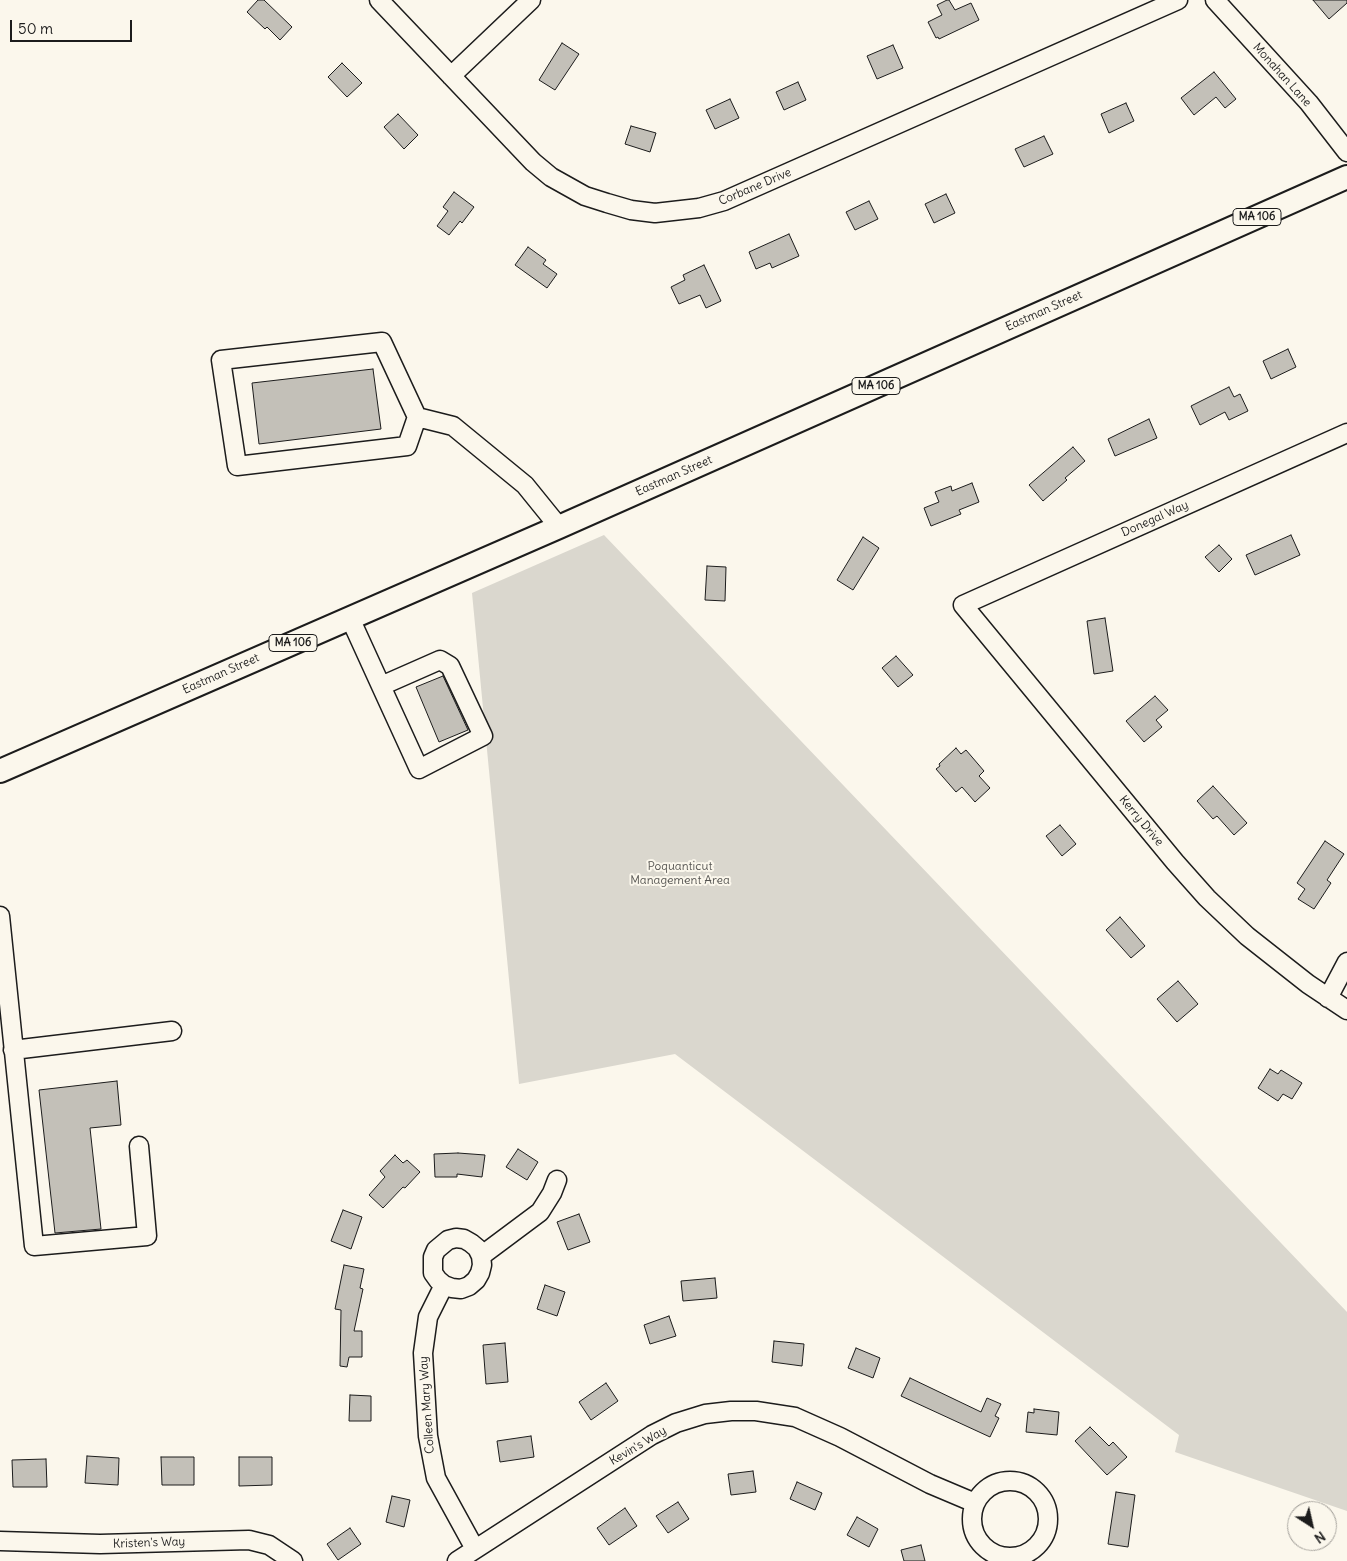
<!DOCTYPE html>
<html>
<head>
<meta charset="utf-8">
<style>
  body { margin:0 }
  #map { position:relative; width:1347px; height:1561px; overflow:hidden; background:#fbf7ec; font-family:Delius,sans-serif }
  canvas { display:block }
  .north { position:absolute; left:1287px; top:1501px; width:50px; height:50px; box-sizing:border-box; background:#fbf7ec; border:1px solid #a29f99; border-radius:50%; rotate:145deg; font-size:14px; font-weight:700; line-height:20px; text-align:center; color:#1c1c1c }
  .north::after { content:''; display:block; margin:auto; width:18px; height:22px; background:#1c1c1c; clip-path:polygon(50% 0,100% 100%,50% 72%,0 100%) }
  .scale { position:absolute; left:10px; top:20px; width:122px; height:22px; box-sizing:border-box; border:2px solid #1c1c1c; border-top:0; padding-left:6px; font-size:15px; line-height:18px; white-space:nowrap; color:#1c1c1c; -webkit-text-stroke:4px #fbf7ec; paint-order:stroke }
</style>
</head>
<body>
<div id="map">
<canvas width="1347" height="1561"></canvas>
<div class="north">N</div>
<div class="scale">50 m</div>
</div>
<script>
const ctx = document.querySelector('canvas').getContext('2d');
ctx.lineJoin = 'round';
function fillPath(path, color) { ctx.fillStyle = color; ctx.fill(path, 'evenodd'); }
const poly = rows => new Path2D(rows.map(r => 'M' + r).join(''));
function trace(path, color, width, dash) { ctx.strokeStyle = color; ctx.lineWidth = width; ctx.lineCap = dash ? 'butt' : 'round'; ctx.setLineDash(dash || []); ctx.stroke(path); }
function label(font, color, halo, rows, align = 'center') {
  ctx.font = font + ' Delius,sans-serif'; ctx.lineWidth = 4; ctx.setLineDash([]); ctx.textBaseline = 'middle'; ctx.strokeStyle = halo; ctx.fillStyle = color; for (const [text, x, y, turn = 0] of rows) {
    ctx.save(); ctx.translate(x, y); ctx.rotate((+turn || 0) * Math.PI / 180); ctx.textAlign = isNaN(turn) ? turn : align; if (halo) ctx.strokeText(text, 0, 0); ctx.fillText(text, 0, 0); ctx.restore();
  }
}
const green = poly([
  [604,535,1347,1312,1347,1511,1175,1452,1179,1435,675,1054,519,1084,472,593]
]);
const building = poly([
  [258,0,264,0,292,27,280,40,267,27,265,29,247,12,258,0],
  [947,0,949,0,955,10,971,3,979,20,939,39,938,37,936,38,928,22,942,15,937,5,947,0],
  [1313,0,1347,0,1347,3,1329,19,1313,0],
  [562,43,579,54,555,90,539,80,562,43],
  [893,45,903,68,877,79,867,56,893,45],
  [342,63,362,83,347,97,328,77,342,63],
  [1214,72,1236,99,1225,108,1216,97,1194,115,1181,98,1214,72],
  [798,82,806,100,784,110,776,92,798,82],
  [730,99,739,118,715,129,706,110,730,99],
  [1126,103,1134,121,1109,133,1101,114,1126,103],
  [398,114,418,135,404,149,384,127,398,114],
  [631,126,656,133,650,152,625,144,631,126],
  [1044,136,1053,154,1024,167,1015,149,1044,136],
  [454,192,474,207,462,223,460,221,449,235,437,226,448,211,443,207,454,192],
  [946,194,955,213,934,223,925,204,946,194],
  [869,201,878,219,855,230,846,212,869,201],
  [789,234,799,256,772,268,770,263,756,269,749,252,789,234],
  [528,247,546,260,543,264,557,274,547,288,515,265,528,247],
  [704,265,721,301,706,308,700,295,679,304,671,287,685,280,683,275,704,265],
  [1288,349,1296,367,1271,379,1263,361,1288,349],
  [373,369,381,429,259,444,252,383,373,369],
  [1229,387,1234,397,1240,394,1248,411,1229,420,1225,412,1200,425,1191,406,1229,387],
  [1149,419,1157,438,1115,456,1108,439,1149,419],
  [1073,447,1085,461,1065,478,1067,480,1043,501,1029,485,1073,447],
  [972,483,979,502,959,510,961,514,931,526,924,508,939,502,935,492,951,486,952,491,972,483],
  [1291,535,1300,555,1255,575,1246,555,1291,535],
  [863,537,879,548,853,590,837,580,863,537],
  [1219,545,1232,559,1219,572,1205,557,1219,545],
  [707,566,726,567,725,601,705,600,707,566],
  [1105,618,1113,671,1094,674,1087,621,1105,618],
  [896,656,913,675,898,687,882,668,896,656],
  [443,676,468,730,439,742,416,687,443,676],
  [1155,696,1168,710,1156,720,1162,727,1144,742,1126,721,1155,696],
  [956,748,961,754,966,750,984,771,979,776,990,788,975,802,962,787,956,792,936,769,940,766,939,764,956,748],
  [1213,786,1247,823,1234,835,1217,816,1213,819,1197,801,1213,786],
  [1060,825,1076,844,1062,856,1046,836,1060,825],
  [1325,841,1344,854,1327,880,1331,883,1314,909,1298,899,1305,889,1297,883,1325,841],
  [1120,917,1145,946,1131,958,1106,930,1120,917],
  [1178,981,1198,1004,1177,1022,1157,999,1178,981],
  [1270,1069,1278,1074,1281,1070,1302,1083,1292,1099,1283,1094,1278,1101,1258,1088,1270,1069],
  [117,1081,121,1125,90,1128,101,1229,55,1233,39,1090,117,1081],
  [518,1149,538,1162,527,1180,506,1167,518,1149],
  [458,1153,485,1155,482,1177,457,1174,457,1177,435,1177,434,1154,458,1153],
  [395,1155,403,1163,407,1160,420,1172,405,1188,403,1187,383,1208,369,1195,385,1177,380,1171,395,1155],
  [343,1210,362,1217,351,1249,331,1241,343,1210],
  [579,1214,590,1242,568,1250,557,1222,579,1214],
  [344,1265,364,1269,360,1288,363,1289,354,1331,362,1331,362,1357,349,1357,347,1367,340,1366,341,1310,335,1309,344,1265],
  [715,1278,717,1298,683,1301,681,1281,715,1278],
  [545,1285,565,1292,557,1316,537,1309,545,1285],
  [669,1316,676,1336,650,1344,644,1325,669,1316],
  [774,1341,804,1344,802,1366,772,1362,774,1341],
  [505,1343,508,1382,486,1384,483,1345,505,1343],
  [856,1348,880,1358,873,1378,848,1368,856,1348],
  [910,1378,981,1412,987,1398,1001,1404,995,1416,999,1418,990,1437,901,1396,910,1378],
  [606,1383,618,1401,591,1420,579,1402,606,1383],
  [350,1395,371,1396,371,1421,349,1421,350,1395],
  [1034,1409,1059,1412,1057,1435,1026,1432,1028,1412,1034,1413,1034,1409],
  [1090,1427,1109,1446,1113,1442,1127,1457,1107,1475,1075,1441,1090,1427],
  [531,1436,534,1457,500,1462,497,1441,531,1436],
  [87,1456,119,1458,118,1485,85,1483,87,1456],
  [161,1457,194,1457,194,1485,162,1485,161,1457],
  [239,1457,272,1457,272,1485,239,1486,239,1457],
  [46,1459,47,1487,13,1487,12,1460,46,1459],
  [753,1471,756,1492,731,1495,728,1474,753,1471],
  [797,1482,822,1493,815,1510,790,1499,797,1482],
  [1116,1492,1135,1495,1128,1547,1108,1544,1116,1492],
  [392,1496,410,1500,404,1527,386,1522,392,1496],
  [678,1502,689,1519,668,1533,656,1516,678,1502],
  [625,1508,637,1526,609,1545,597,1528,625,1508],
  [857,1517,878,1529,869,1547,847,1535,857,1517],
  [350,1528,361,1544,338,1560,327,1544,350,1528],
  [921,1545,925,1561,904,1561,901,1550,921,1545]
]);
const minor = poly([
  [379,0,533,162,551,177,585,196,607,203,631,210,655,213,699,208,724,201,1178,0],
  [1215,0,1309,103,1347,152],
  [451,76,531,0],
  [417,417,407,446,237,466,221,360,382,342,417,417,453,426,525,485,559,527],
  [1347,433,963,605,1175,862,1207,898,1247,936,1308,984,1347,1010],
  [350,618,381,686,419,769,483,736,450,666,440,660,381,686],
  [0,916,34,1246,147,1236,139,1146],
  [1328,998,1347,962],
  [13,1050,172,1031],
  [481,1256,540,1212,552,1193,557,1180],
  [444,1285,452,1288,461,1289,469,1286,476,1280,480,1273,482,1265,481,1256,477,1248,471,1243,464,1239,456,1238,448,1240,436,1250,433,1257,433,1273,438,1280,444,1285,428,1317,423,1353,428,1436,436,1478,475,1549],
  '972 1519a38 38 0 1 1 76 0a38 38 0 1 1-76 0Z',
  [0,1541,100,1544,249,1540,269,1545,293,1561],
  [457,1561,652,1435,676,1423,705,1414,731,1411,756,1411,795,1417,840,1437,930,1484,975,1503]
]);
const major = poly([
  [0,771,559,527,1347,177]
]);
const shields = [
  [1257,217,48],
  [876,386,48],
  [293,643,48]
];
const shieldNames = [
  ["MA 106",1257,217],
  ["MA 106",876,386],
  ["MA 106",293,643]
];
const streetNames = [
  ["Monahan Lane",1282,75,48],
  ["Corbane Drive",755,187,-23],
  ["Eastman Street",1044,311,-24],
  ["Eastman Street",674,476,-24],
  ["Donegal Way",1155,519,-24],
  ["Eastman Street",221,674,-24],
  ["Kerry Drive",1141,821,50],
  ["Colleen Mary Way",427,1405,-94],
  ["Kevin's Way",638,1446,-31],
  ["Kristen's Way",149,1543,-2]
];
const parkNames = [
  ["Poquanticut",680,867],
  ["Management Area",680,881]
];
fillPath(green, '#dad7ce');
fillPath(building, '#c3c0b8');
trace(building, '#1c1c1c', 1);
trace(minor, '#1c1c1c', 21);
trace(major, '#1c1c1c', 26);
trace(minor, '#fbf7ec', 18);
trace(major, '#fbf7ec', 22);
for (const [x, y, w] of shields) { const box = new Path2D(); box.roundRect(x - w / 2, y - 8.5, w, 17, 4); ctx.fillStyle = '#fbf7ec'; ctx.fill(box); trace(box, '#1c1c1c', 1); }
label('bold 11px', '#1c1c1c', null, shieldNames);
label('12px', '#1c1c1c', '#fbf7ec', streetNames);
label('12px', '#555451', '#fbf7ec', parkNames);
</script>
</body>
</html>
